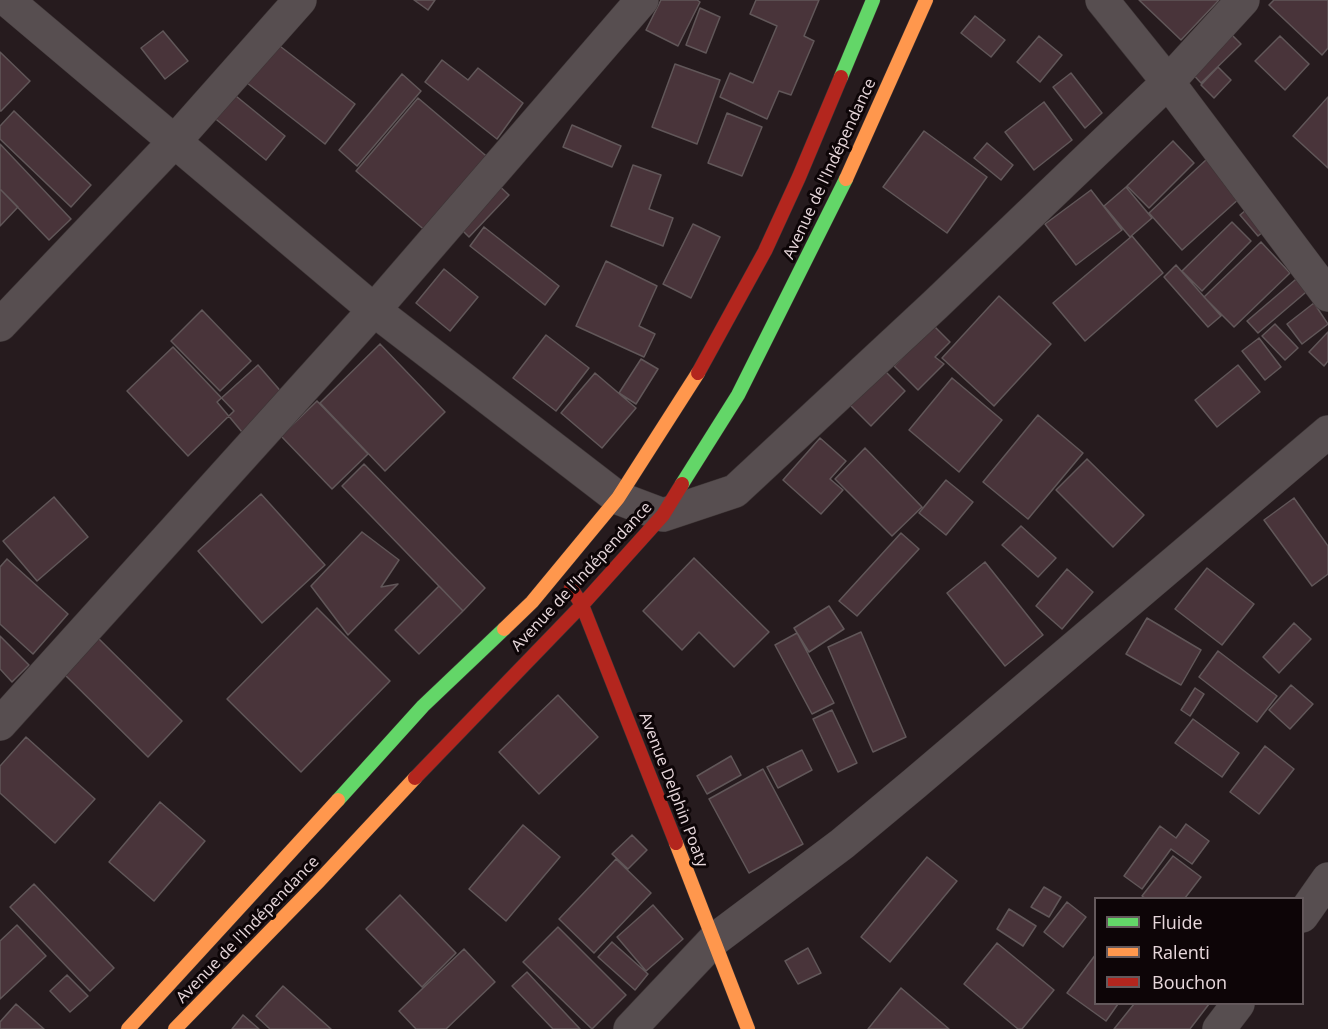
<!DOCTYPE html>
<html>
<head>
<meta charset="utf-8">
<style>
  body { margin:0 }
  #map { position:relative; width:1328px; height:1029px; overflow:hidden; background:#261b1e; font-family:"Open Sans",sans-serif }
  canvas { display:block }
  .legend { position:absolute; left:1094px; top:897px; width:210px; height:108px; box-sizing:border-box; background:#0d0507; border:2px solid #64595c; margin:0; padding:8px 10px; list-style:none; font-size:18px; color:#e7d7db }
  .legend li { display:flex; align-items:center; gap:12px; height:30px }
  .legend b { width:30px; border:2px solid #64595c }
</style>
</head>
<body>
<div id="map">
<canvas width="1328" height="1029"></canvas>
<ul class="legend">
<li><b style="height:8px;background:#63d668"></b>Fluide</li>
<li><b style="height:8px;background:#ff974d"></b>Ralenti</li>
<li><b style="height:8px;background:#b3261e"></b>Bouchon</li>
</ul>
</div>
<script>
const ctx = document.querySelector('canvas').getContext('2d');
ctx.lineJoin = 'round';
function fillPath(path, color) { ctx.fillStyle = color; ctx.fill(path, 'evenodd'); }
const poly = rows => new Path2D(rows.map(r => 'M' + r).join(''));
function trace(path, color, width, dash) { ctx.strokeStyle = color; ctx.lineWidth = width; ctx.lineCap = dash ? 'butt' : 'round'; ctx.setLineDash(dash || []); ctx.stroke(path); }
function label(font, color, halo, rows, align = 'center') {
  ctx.font = font + ' "Open Sans",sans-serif'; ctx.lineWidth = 6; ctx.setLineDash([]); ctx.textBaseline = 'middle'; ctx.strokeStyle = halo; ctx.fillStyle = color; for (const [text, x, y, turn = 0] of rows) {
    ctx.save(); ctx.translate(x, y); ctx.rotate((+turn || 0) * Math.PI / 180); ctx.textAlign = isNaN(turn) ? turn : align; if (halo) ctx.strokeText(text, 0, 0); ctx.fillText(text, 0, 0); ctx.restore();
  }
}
const building = poly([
  [414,0,435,0,428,10,414,0],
  [661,0,697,0,700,2,678,46,646,30,661,0],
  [756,0,819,0,804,36,814,41,791,95,779,91,767,119,720,97,730,73,753,83,777,26,750,14,756,0],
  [1139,0,1219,0,1181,40,1139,0],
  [1274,0,1328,0,1328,48,1322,55,1269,5,1274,0],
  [700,8,720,17,706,53,686,45,700,8],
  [975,16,1005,40,991,57,961,33,975,16],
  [163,31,188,61,165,79,141,48,163,31],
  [1228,31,1241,44,1201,83,1188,69,1228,31],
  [1039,36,1062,55,1040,82,1017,62,1039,36],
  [1280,36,1309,64,1285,90,1255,61,1280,36],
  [272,40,355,104,325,144,242,79,272,40],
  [0,52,30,81,1,111,0,111,0,52],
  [442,60,468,80,478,68,523,103,497,139,425,82,442,60],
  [675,64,720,80,697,144,652,127,675,64],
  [1218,67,1231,80,1214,98,1201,85,1218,67],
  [1071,73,1102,113,1085,128,1053,87,1071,73],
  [402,74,421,91,357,166,339,150,402,74],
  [231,92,285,136,266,160,212,116,231,92],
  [1328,97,1328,168,1293,136,1328,97],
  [418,98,491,160,428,233,356,171,418,98],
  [1044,102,1072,140,1034,170,1005,132,1044,102],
  [14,111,91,185,71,207,0,139,0,126,14,111],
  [727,113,762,127,742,176,708,163,727,113],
  [572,125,621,146,612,167,563,147,572,125],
  [924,131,987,177,947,233,883,187,924,131],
  [1173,141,1194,163,1149,208,1127,186,1173,141],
  [987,143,1013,165,1001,180,974,158,987,143],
  [0,144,71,219,49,240,0,189,0,144],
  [1207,159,1241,197,1182,250,1149,213,1207,159],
  [633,165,661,175,649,209,673,218,663,246,611,226,633,165],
  [495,182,509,195,469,237,456,224,495,182],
  [1126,187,1152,218,1130,237,1104,206,1126,187],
  [0,189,18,207,0,226,0,189],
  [1091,190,1122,230,1076,265,1045,224,1091,190],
  [1253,204,1271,225,1258,236,1240,215,1253,204],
  [1232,222,1251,241,1202,291,1182,271,1232,222],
  [693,224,720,237,691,298,663,284,693,224],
  [484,227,559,286,545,305,470,246,484,227],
  [1132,236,1163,273,1085,341,1053,303,1132,236],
  [1261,242,1290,273,1234,327,1204,297,1261,242],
  [606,261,657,286,639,326,655,334,644,357,576,326,606,261],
  [1176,265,1221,316,1208,327,1164,277,1176,265],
  [444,269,478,297,450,331,416,303,444,269],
  [1302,274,1312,287,1258,333,1247,321,1302,274],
  [999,296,1051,344,994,406,942,358,999,296],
  [1314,303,1328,324,1302,344,1287,324,1314,303],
  [202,310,251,361,220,391,171,341,202,310],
  [1275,324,1298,348,1285,360,1262,336,1275,324],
  [933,325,950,342,935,357,944,364,918,390,894,366,933,325],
  [1328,332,1328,361,1324,366,1309,352,1328,332],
  [546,335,589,368,556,411,513,378,546,335],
  [1259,338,1281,367,1265,380,1242,351,1259,338],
  [380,344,445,412,385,471,320,403,380,344],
  [173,347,234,411,188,456,127,391,173,347],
  [641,359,658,369,636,404,619,393,641,359],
  [258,365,284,395,242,432,217,402,258,365],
  [1238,365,1260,392,1217,427,1195,400,1238,365],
  [882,368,905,391,871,426,847,402,882,368],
  [595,373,636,408,602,448,561,413,595,373],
  [952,378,1002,420,959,472,909,430,952,378],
  [317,401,368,454,332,489,281,436,317,401],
  [1038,415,1083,453,1028,519,983,482,1038,415],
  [820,438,846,461,830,479,843,490,821,514,783,480,820,438],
  [865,448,922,507,892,536,835,479,865,448],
  [1087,459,1144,515,1113,547,1056,490,1087,459],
  [364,464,485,588,463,611,342,486,364,464],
  [946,480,973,502,946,535,919,513,946,480],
  [261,494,325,565,262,623,198,551,261,494],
  [54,497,88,537,37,581,3,541,54,497],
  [1294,498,1328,546,1328,574,1312,586,1264,520,1294,498],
  [1021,526,1056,558,1038,577,1002,545,1021,526],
  [362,532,399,560,381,587,398,584,348,635,311,586,362,532],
  [901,533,919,549,857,616,839,601,901,533],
  [694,558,769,632,734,667,699,632,682,650,643,611,694,558],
  [7,559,68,614,33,654,0,624,0,567,7,559],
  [985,562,1043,635,1005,666,947,593,985,562],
  [1207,568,1254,604,1222,645,1175,609,1207,568],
  [1067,569,1093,592,1062,629,1036,606,1067,569],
  [439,586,463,611,419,654,395,630,439,586],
  [829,606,844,629,809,652,794,628,829,606],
  [317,608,390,681,301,772,227,699,317,608],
  [1147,618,1201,650,1181,685,1126,654,1147,618],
  [1294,623,1311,639,1279,673,1263,657,1294,623],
  [861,632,906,737,873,752,828,647,861,632],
  [797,633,834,703,812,714,775,645,797,633],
  [0,636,29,665,12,682,0,669,0,636],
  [97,637,182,721,148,757,62,672,97,637],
  [1218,651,1277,696,1257,722,1199,677,1218,651],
  [1291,685,1313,704,1290,729,1269,710,1291,685],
  [1195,688,1204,694,1190,716,1181,710,1195,688],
  [558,695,598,737,539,794,499,752,558,695],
  [832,710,857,763,838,772,813,719,832,710],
  [1193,719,1239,753,1222,777,1175,743,1193,719],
  [26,737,95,799,55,843,0,793,0,766,26,737],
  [1265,746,1294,769,1259,814,1230,792,1265,746],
  [802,750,812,770,778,788,767,767,802,750],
  [731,756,741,775,707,794,697,776,731,756],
  [763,769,803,844,749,873,709,799,763,769],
  [160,802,205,841,154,901,109,862,160,802],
  [1186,824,1209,841,1192,864,1171,849,1142,889,1124,876,1160,826,1176,838,1186,824],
  [523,825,560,857,506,921,469,889,523,825],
  [632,835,647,850,628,869,612,854,632,835],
  [1173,856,1201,877,1185,898,1145,898,1142,896,1173,856],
  [927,857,957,881,890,962,861,937,927,857],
  [616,859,651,893,594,953,559,919,616,859],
  [34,884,114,968,90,991,10,907,34,884],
  [1044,887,1061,897,1049,917,1031,907,1044,887],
  [400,895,456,953,422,987,366,929,400,895],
  [1067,902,1086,917,1063,947,1044,932,1067,902],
  [653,905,683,939,646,971,617,937,653,905],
  [1009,909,1036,926,1023,946,997,929,1009,909],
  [17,925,46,956,0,999,0,941,17,925],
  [558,927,626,995,592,1029,523,962,558,927],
  [612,942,648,974,635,990,598,957,612,942],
  [997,943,1054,990,1022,1029,1018,1029,964,984,997,943],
  [808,948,821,973,798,984,785,961,808,948],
  [464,949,495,982,446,1029,416,1029,399,1011,464,949],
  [1096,954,1096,1004,1118,1004,1106,1021,1067,993,1096,954],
  [527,972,580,1029,553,1029,512,986,527,972],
  [67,975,88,996,70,1012,50,991,67,975],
  [283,986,331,1029,270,1029,256,1016,283,986],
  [901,988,949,1029,868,1029,901,988],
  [16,1004,44,1029,0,1029,0,1022,16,1004],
  [1134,1004,1209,1004,1190,1029,1114,1029,1134,1004],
  [243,1015,259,1029,232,1029,243,1015]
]);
const street = poly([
  [7,0,374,310,618,498,663,515,735,491,935,305,1168,82,1243,0],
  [1102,0,1168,82,1328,295],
  [0,325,174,142,300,0],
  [0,724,374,310,642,0],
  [1302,916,1328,879],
  [630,1029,714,940,842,844,914,784,1328,432],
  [1219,1029,1238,1004]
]);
const fast = poly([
  [841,77,873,0],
  [682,484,738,395,846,179],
  [338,800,423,706,504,629]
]);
const slow = poly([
  [846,179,926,0],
  [504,629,532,602,618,498,698,373],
  [676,843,748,1029],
  [128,1029,338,800],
  [175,1029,319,881,415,778]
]);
const jam = poly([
  [698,373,765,251,799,177,841,77],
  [571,588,582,605,676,843],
  [415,778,582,605,663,515,682,484]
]);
const streetNames = [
  ["Avenue de l'Indépendance",830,169,-65],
  ["Avenue de l'Indépendance",582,577,-47],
  ["Avenue Delphin Poaty",673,790,69],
  ["Avenue de l'Indépendance",248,930,-46]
];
fillPath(building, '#49343a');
trace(building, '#615759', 1.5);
trace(street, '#3d3536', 34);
trace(fast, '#3d3536', 15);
trace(slow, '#3d3536', 15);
trace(jam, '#3d3536', 15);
trace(street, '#574e50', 33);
trace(fast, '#63d668', 14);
trace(slow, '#ff974d', 14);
trace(jam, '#b3261e', 14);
label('16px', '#e7d7db', '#0d0507', streetNames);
</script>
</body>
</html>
